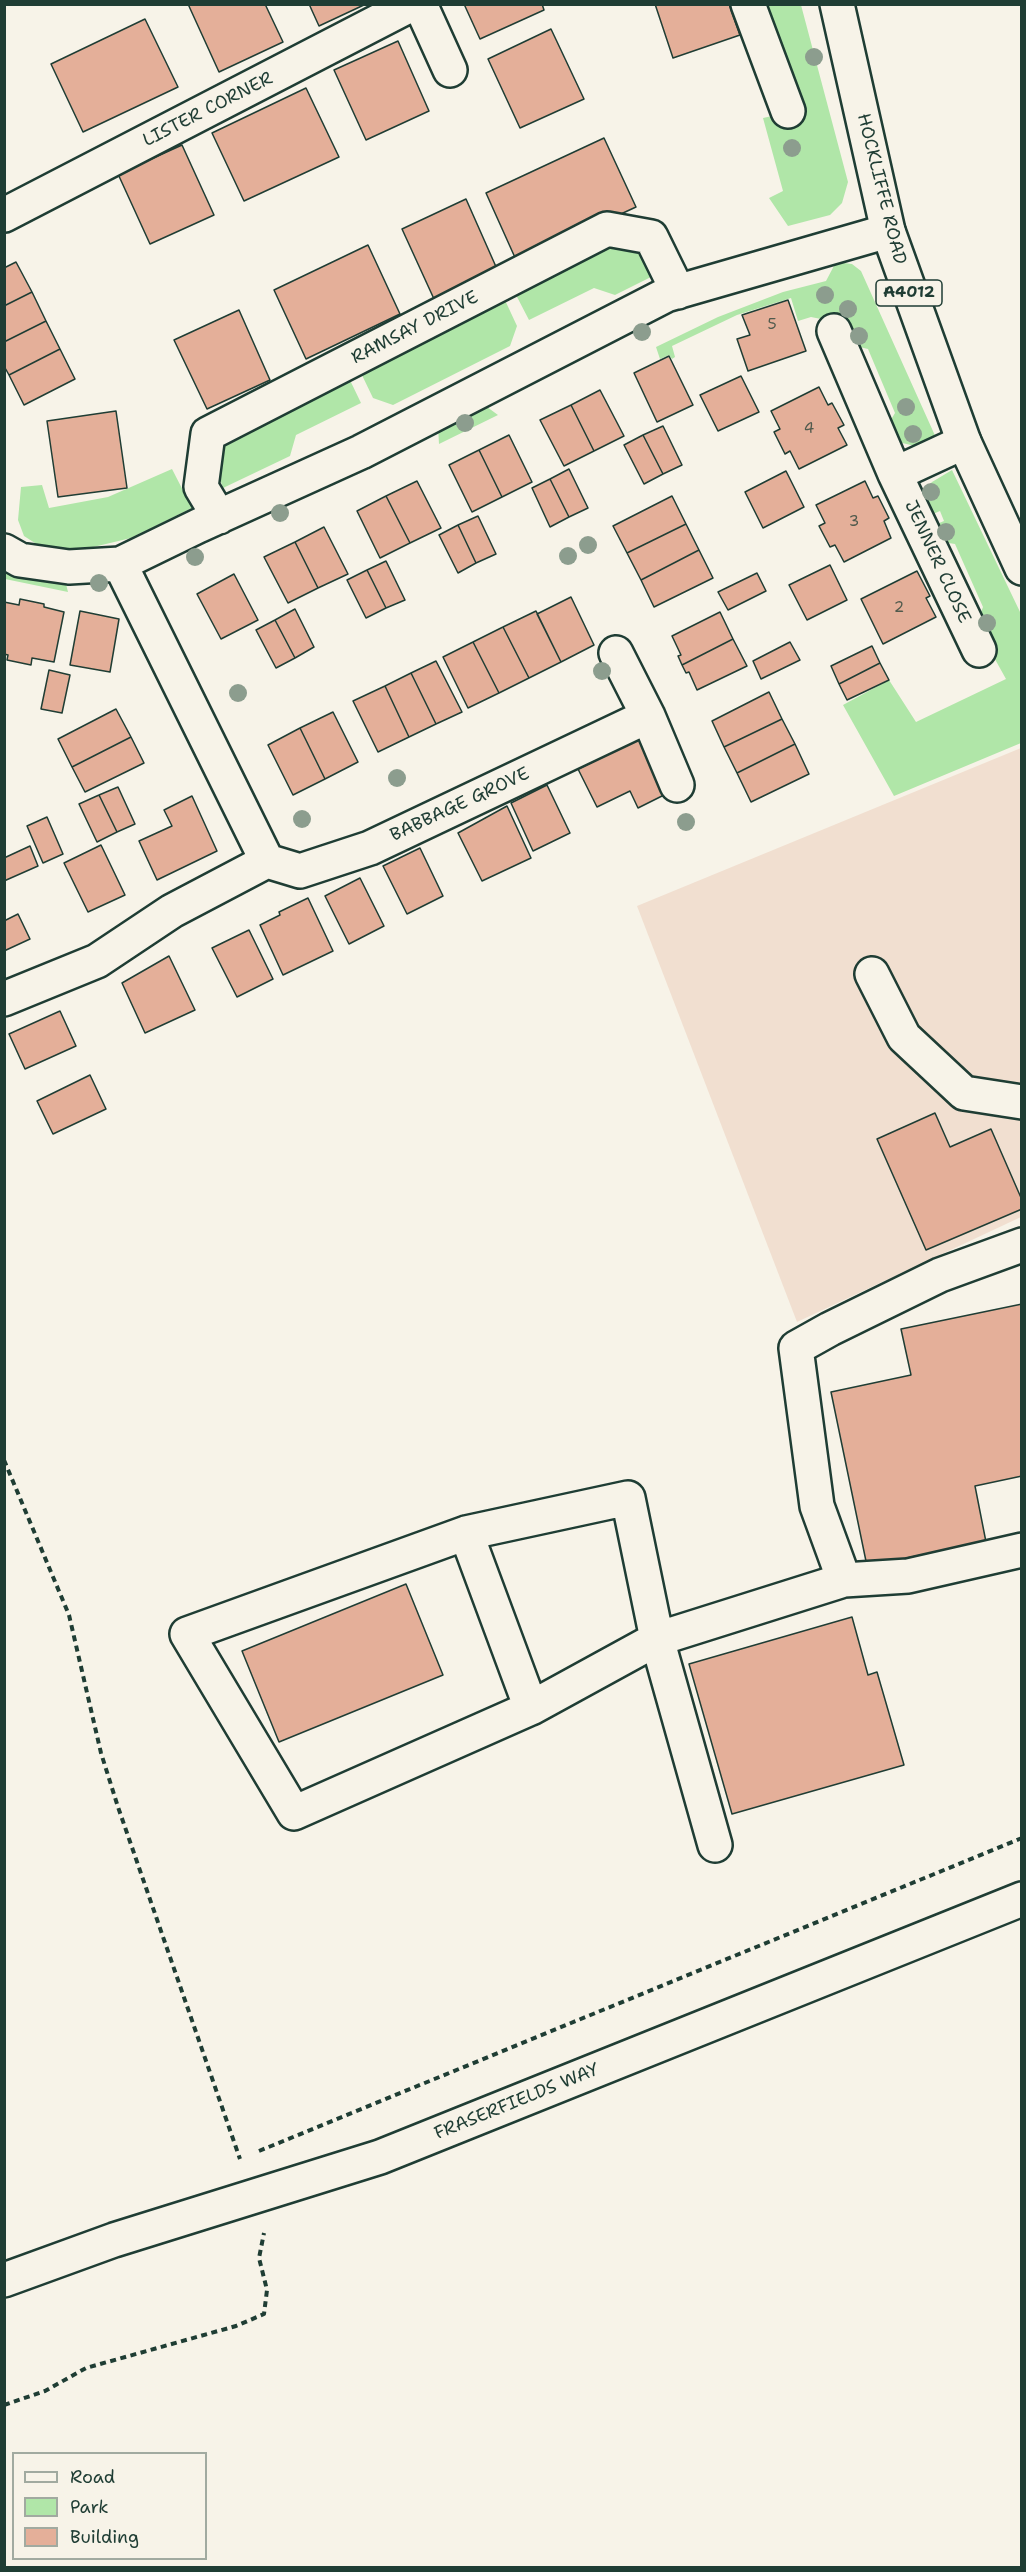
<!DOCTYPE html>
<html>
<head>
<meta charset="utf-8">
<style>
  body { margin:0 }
  #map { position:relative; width:1026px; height:2572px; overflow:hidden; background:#f7f3e8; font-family:"Shantell Sans",sans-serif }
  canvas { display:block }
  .frame { position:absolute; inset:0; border:6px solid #1f3d34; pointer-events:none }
  .legend { position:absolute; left:12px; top:2452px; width:195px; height:108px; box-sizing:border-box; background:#f7f3e8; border:2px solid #a1aaa0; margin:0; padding:8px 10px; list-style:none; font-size:18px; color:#1f3d34 }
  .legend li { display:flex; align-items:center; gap:12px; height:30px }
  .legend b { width:30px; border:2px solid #a1aaa0 }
</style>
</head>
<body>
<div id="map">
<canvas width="1026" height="2572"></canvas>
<div class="frame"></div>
<ul class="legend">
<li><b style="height:8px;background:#f7f3e8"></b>Road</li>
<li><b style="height:16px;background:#b0e6a8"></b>Park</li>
<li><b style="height:16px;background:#e4af99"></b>Building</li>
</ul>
</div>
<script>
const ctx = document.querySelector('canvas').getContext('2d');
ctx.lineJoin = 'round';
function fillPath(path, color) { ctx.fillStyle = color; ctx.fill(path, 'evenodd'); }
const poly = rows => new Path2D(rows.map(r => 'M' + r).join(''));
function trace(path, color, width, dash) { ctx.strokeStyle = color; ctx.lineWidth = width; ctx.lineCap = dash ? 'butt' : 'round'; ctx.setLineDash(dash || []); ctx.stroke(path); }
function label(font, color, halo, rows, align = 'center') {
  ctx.font = font + ' "Shantell Sans",sans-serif'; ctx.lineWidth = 4.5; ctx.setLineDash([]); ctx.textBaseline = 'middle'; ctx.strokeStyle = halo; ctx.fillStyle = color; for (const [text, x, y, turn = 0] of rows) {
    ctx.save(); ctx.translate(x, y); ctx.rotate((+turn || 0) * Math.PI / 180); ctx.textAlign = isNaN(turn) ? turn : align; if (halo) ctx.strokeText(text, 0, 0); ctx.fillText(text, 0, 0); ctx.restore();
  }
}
const built = poly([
  [1021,748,1021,1217,797,1322,637,906]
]);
const green = poly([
  [753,5,801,5,848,182,842,203,830,215,788,226,769,198,783,191,763,118,791,112],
  [610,246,629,249,641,255,653,276,615,295,594,288,529,320,515,293],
  [836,262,852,264,861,271,937,440,927,445,915,446,898,442,886,428,895,413,868,349,851,345,835,314,821,319,811,317,798,321,791,298,737,315,672,346,675,357,672,359,669,355,660,359,656,347,718,317,783,292,826,281],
  [504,298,517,326,510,346,393,405,373,398,360,371],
  [348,376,361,403,296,435,290,456,223,488,216,467,219,450,230,435],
  [483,404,498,415,439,444,438,426],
  [172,469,192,508,131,538,85,549,61,549,38,545,24,536,18,520,21,487,42,485,49,508,108,497],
  [952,470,1021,614,1021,743,894,796,843,705,889,680,916,722,1006,679,976,625,983,607,955,544,936,541,932,526,944,521,940,511,926,517,922,497,925,489,932,482],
  [4,563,64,576,68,592,5,579]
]);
const building = poly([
  [188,4,265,4,283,42,219,72,188,4],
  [309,4,366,4,319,26,309,4],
  [464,4,542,4,544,10,480,39,464,4],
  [655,4,729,4,740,35,673,58,655,4],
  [145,19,178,87,83,132,51,64,145,19],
  [551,29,584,99,520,128,488,59,551,29],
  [398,41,429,111,366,140,334,70,398,41],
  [306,88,339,157,244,201,212,133,306,88],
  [604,138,636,207,517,262,486,193,604,138],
  [182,145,214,215,150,244,118,174,182,145],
  [466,199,497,269,434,299,402,229,466,199],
  [368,245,400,314,306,359,274,290,368,245],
  [16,262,32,292,4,306,4,268,16,262],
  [32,292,46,321,4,342,4,306,32,292],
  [788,300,806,351,748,371,737,339,750,335,742,315,788,300],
  [239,310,270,380,207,409,174,340,239,310],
  [46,321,60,349,9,375,4,366,4,342,46,321],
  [60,349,75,379,24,405,9,375,60,349],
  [669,356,693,405,657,422,634,373,669,356],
  [741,376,759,412,718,431,700,395,741,376],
  [819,387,828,405,832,403,844,425,838,428,847,445,799,469,790,451,785,454,774,432,780,429,771,411,819,387],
  [600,390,624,436,594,451,571,405,600,390],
  [571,405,594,451,564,466,540,420,571,405],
  [116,411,127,488,58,497,47,421,116,411],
  [663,426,682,465,663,474,643,435,663,426],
  [509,435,532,482,502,497,479,450,509,435],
  [643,435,663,474,644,484,624,445,643,435],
  [479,450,502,497,472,512,449,465,479,450],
  [569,469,588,508,569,517,550,479,569,469],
  [786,471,804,507,763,528,745,492,786,471],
  [550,479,569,517,550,527,532,488,550,479],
  [417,481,441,528,410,543,386,496,417,481],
  [865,481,873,498,878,496,889,518,884,521,891,538,844,562,835,545,830,547,819,526,825,523,816,505,865,481],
  [386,496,410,543,380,558,357,511,386,496],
  [672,496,686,524,627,553,613,526,672,496],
  [478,516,496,554,476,563,458,525,478,516],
  [686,524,699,550,641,580,627,553,686,524],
  [458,525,476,563,458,573,439,535,458,525],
  [324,527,348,574,318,588,295,542,324,527],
  [295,542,318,588,288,603,264,557,295,542],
  [699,550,713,578,654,607,641,580,699,550],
  [386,561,405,600,386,608,367,570,386,561],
  [830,565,847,600,807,620,789,585,830,565],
  [367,570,386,608,366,618,347,580,367,570],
  [917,571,930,596,926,598,936,617,883,644,861,599,917,571],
  [757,573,766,591,728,610,718,592,757,573],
  [234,574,258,620,221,639,197,594,234,574],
  [571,597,594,645,561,662,537,614,571,597],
  [20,599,44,604,44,607,64,612,54,662,32,658,31,665,7,660,8,655,4,654,4,602,19,605,20,599],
  [295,609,314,647,295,658,275,620,295,609],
  [80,611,119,619,110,672,70,665,80,611],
  [536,611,561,662,529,678,503,627,536,611],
  [720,612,733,639,682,665,678,656,681,655,672,636,720,612],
  [275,620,295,658,276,668,256,630,275,620],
  [503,627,529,678,499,693,473,642,503,627],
  [733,639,747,666,697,690,689,672,686,673,682,665,733,639],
  [473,642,499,693,468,708,443,657,473,642],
  [790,642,800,660,761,679,753,661,790,642],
  [872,646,880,663,839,684,831,666,872,646],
  [436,661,462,712,436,724,411,673,436,661],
  [880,663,889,680,847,700,839,684,880,663],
  [49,670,70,675,62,713,41,709,49,670],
  [411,673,436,724,409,737,385,686,411,673],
  [385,686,409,737,378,752,353,701,385,686],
  [769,692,782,719,724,747,712,721,769,692],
  [116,709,131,737,72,767,58,739,116,709],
  [333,712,358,762,325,779,300,728,333,712],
  [782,719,795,744,737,773,724,747,782,719],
  [300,728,325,779,293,795,268,745,300,728],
  [131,737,144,763,85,792,72,767,131,737],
  [639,739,666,794,638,808,630,791,597,807,578,769,639,739],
  [795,744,809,774,751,802,737,773,795,744],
  [547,785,570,833,533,851,511,803,547,785],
  [118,787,135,824,117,832,99,795,118,787],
  [99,795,117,832,97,842,79,804,99,795],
  [192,796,217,851,157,880,139,841,172,826,164,810,192,796],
  [507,806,531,858,482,881,458,833,507,806],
  [47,817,63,854,43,863,27,826,47,817],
  [101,845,125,895,88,912,64,863,101,845],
  [30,846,38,866,4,881,4,858,30,846],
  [420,848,443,896,407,914,383,866,420,848],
  [360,878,384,926,349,944,325,896,360,878],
  [308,898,333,951,283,975,260,925,280,915,279,912,308,898],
  [18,914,30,939,4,951,4,921,18,914],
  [249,930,273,979,237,997,212,948,249,930],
  [169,956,195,1010,145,1033,122,983,169,956],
  [60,1011,76,1046,25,1069,9,1034,60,1011],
  [90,1075,106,1109,53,1134,37,1101,90,1075],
  [935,1113,950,1147,991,1129,1022,1200,1022,1209,926,1250,877,1139,935,1113],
  [1022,1304,1022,1476,975,1486,986,1542,867,1566,831,1392,911,1375,901,1329,1022,1304],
  [406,1584,443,1675,279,1742,242,1651,406,1584],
  [852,1617,868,1675,877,1672,904,1765,732,1814,689,1664,852,1617]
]);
const path = poly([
  [4,1460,69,1615,101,1753,118,1807,240,2159],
  [259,2151,1022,1838],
  [4,2405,45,2391,86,2368,236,2326,264,2314,267,2290,259,2258,264,2233]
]);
const minor = poly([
  [420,4,450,70],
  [748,4,788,111],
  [4,215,412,4],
  [834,331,895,474],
  [964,442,895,474,979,650],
  [219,517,201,487,208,434,607,229,651,237,678,292],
  [4,551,20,560,69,567,120,564,198,526,361,452,666,295,888,231],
  [120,564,267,861],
  [616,653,648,716,677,785],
  [872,974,904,1037,964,1093,1022,1102],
  [4,999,97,961,172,911,267,861,300,871,370,848,648,716],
  [1022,1245,940,1275,830,1329,796,1348,817,1506,844,1580,908,1576,1022,1550],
  [466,1533,187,1634,294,1813,531,1708,466,1533,628,1498,657,1639,531,1708],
  [715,1845,657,1639,844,1580],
  [4,2280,114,2240,380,2157,1022,1899]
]);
const major = poly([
  [837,4,888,231,964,442,1022,568]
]);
const trees = [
  [814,57],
  [792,148],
  [825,295],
  [848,309],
  [642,332],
  [859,336],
  [906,407],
  [465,423],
  [913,434],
  [931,492],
  [280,513],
  [946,532],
  [588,545],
  [568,556],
  [195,557],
  [99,583],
  [987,623],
  [602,671],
  [238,693],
  [397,778],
  [302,819],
  [686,822]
];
const numberNames = [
  ["5",772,325],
  ["4",809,429],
  ["3",854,522],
  ["2",899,608]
];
const shields = [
  [909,293,66]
];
const shieldNames = [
  ["A4012",909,293]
];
const streetNames = [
  ["LISTER CORNER",208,110,-27],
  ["HOCKLIFFE ROAD",881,189,76],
  ["RAMSAY DRIVE",415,328,-27],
  ["JENNER CLOSE",937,562,65],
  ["BABBAGE GROVE",460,805,-25],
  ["FRASERFIELDS WAY",517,2102,-22]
];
fillPath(built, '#f1dfd0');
fillPath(green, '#b0e6a8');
fillPath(building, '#e4af99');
trace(building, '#1f3d34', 1.5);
trace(minor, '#1f3d34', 38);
trace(major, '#1f3d34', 38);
trace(path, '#1f3d34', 4, [6, 4.5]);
trace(minor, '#f7f3e8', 33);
trace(major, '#f7f3e8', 33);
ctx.fillStyle = '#8c9d8e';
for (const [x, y] of trees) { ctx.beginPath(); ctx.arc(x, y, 9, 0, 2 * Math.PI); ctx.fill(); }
label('15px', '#505a4d', null, numberNames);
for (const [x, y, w] of shields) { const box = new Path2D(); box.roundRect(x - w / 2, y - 13, w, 26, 4.5); ctx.fillStyle = '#f7f3e8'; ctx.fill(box); trace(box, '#1f3d34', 1.5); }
label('bold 16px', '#1f3d34', null, shieldNames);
label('18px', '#1f3d34', '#f7f3e8', streetNames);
</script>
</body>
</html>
